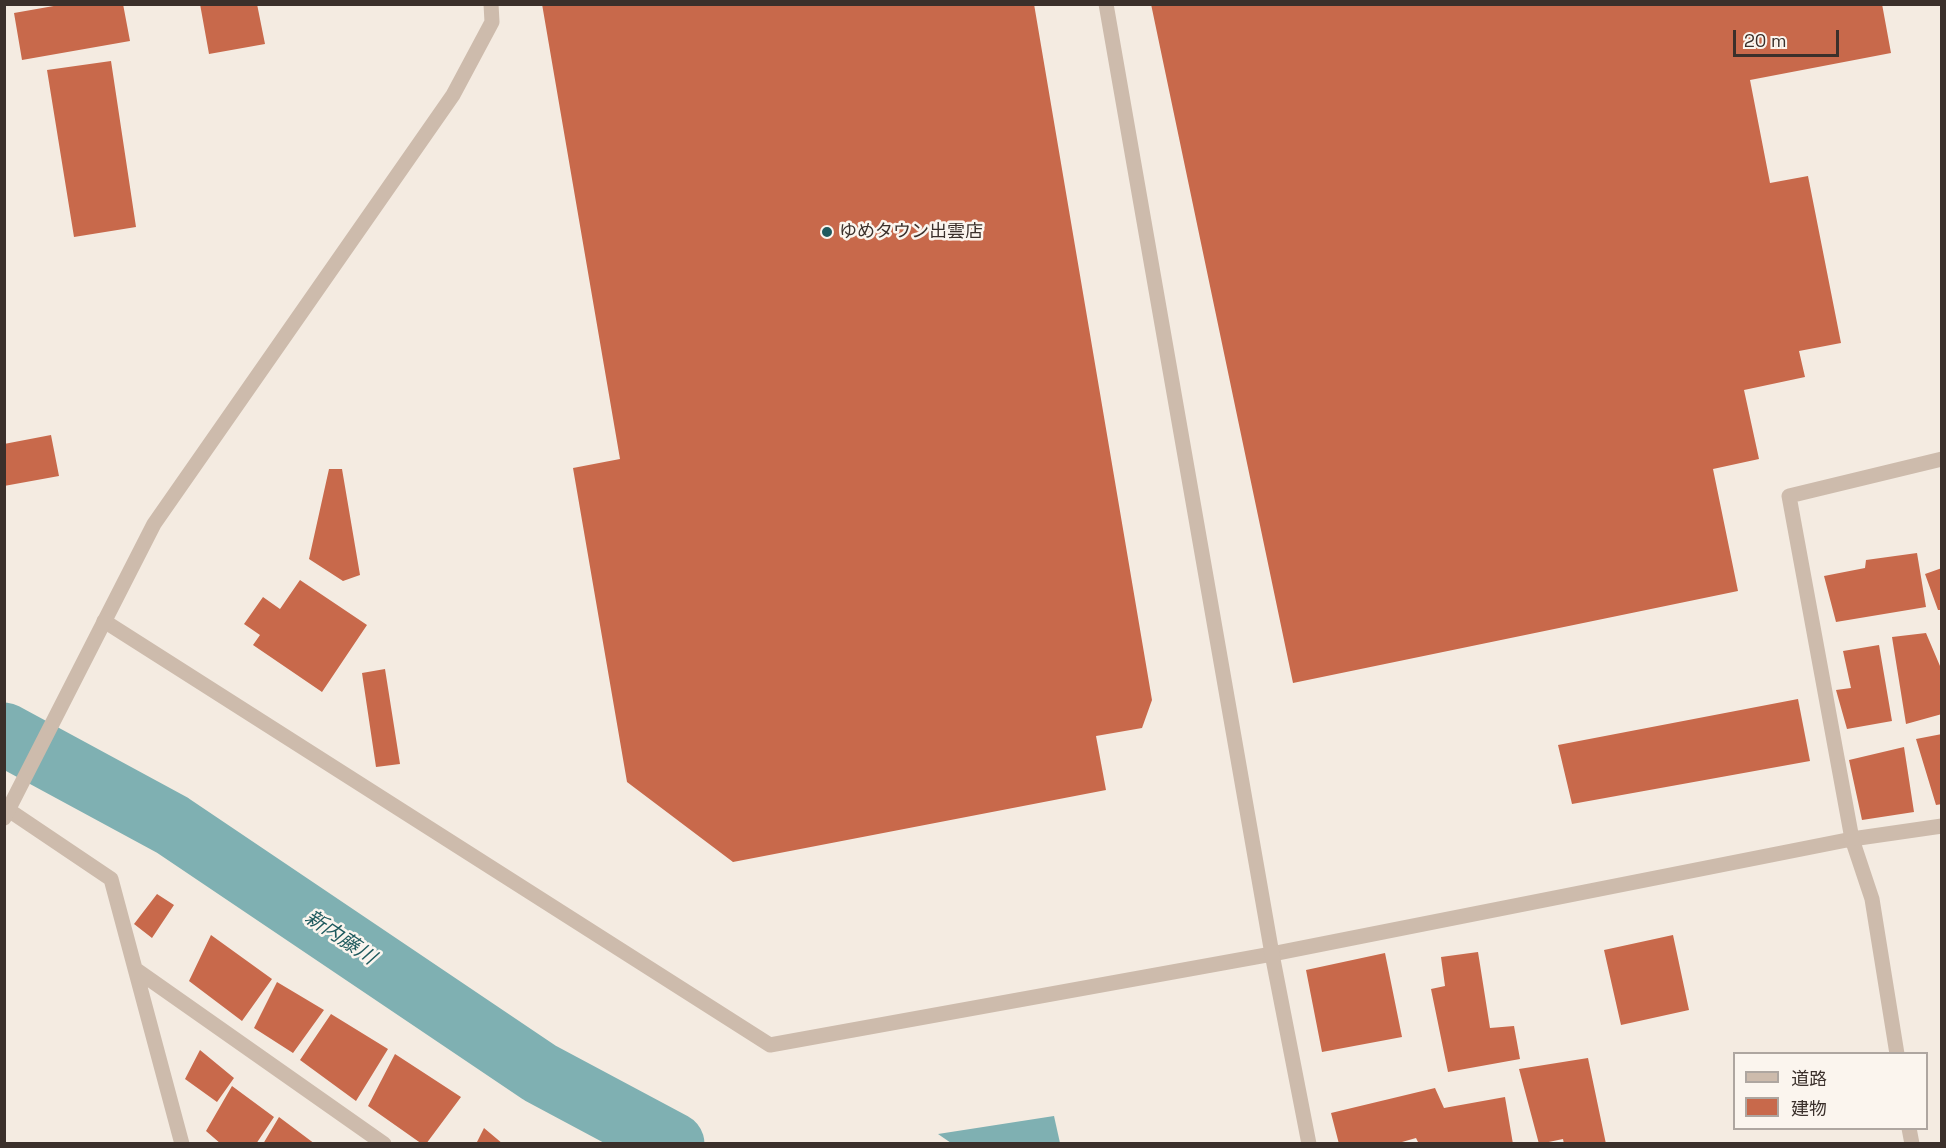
<!DOCTYPE html>
<html>
<head>
<meta charset="utf-8">
<style>
  body { margin:0 }
  #map { position:relative; width:1946px; height:1148px; overflow:hidden; background:#f4ebe1; font-family:"Space Grotesk","Noto Sans JP",sans-serif }
  canvas { display:block }
  .frame { position:absolute; inset:0; border:6px solid #3b302b; pointer-events:none }
  .legend { position:absolute; left:1733px; top:1052px; width:195px; height:78px; box-sizing:border-box; background:#fbf5ee; border:2px solid #aea6a0; margin:0; padding:8px 10px; list-style:none; font-size:18px; color:#3b302b }
  .legend li { display:flex; align-items:center; gap:12px; height:30px }
  .legend b { width:30px; border:2px solid #aea6a0 }
  .scale { position:absolute; left:1733px; top:30px; width:106px; height:27px; box-sizing:border-box; border:3px solid #3b302b; border-top:0; padding-left:8px; font-size:18px; line-height:21px; white-space:nowrap; color:#3b302b; -webkit-text-stroke:4px #fbf5ee; paint-order:stroke }
</style>
</head>
<body>
<div id="map">
<canvas width="1946" height="1148"></canvas>
<div class="frame"></div>
<ul class="legend">
<li><b style="height:8px;background:#cdbbac"></b>道路</li>
<li><b style="height:16px;background:#c8694b"></b>建物</li>
</ul>
<div class="scale">20 m</div>
</div>
<script>
const ctx = document.querySelector('canvas').getContext('2d');
ctx.lineJoin = 'round';
function fillPath(path, color) { ctx.fillStyle = color; ctx.fill(path, 'evenodd'); }
const poly = rows => new Path2D(rows.map(r => 'M' + r).join(''));
function trace(path, color, width, dash) { ctx.strokeStyle = color; ctx.lineWidth = width; ctx.lineCap = dash ? 'butt' : 'round'; ctx.setLineDash(dash || []); ctx.stroke(path); }
function label(font, color, halo, rows, align = 'center') {
  ctx.font = font + ' "Space Grotesk","Noto Sans JP",sans-serif'; ctx.lineWidth = 5; ctx.setLineDash([]); ctx.textBaseline = 'middle'; ctx.strokeStyle = halo; ctx.fillStyle = color; for (const [text, x, y, turn = 0] of rows) {
    ctx.save(); ctx.translate(x, y); ctx.rotate((+turn || 0) * Math.PI / 180); ctx.textAlign = isNaN(turn) ? turn : align; if (halo) ctx.strokeText(text, 0, 0); ctx.fillText(text, 0, 0); ctx.restore();
  }
}
const water = poly([
  [1054,1116,1060,1143,951,1143,938,1134]
]);
const river = poly([
  [4,734,172,825,540,1073,673,1144]
]);
const building = poly([
  [65,4,123,4,130,41,22,60,14,13],
  [200,4,257,4,265,44,209,54],
  [542,4,1034,4,1152,700,1142,728,1096,736,1106,790,733,862,627,782,573,468,620,459],
  [1151,4,1882,4,1891,53,1750,80,1770,183,1808,176,1841,343,1799,351,1805,377,1744,390,1759,459,1713,469,1738,591,1293,683],
  [111,61,136,227,74,237,47,70],
  [51,435,59,476,4,486,4,444],
  [329,469,342,469,360,575,343,581,309,559],
  [1917,553,1926,607,1836,622,1824,576,1865,568,1866,560],
  [1942,568,1942,610,1938,610,1925,574],
  [300,580,367,625,322,692,253,645,260,635,244,624,263,597,280,609],
  [1926,633,1940,666,1942,666,1942,714,1906,724,1892,637],
  [1879,645,1892,721,1847,729,1836,690,1851,688,1843,651],
  [385,669,400,764,376,767,362,673],
  [1798,699,1810,761,1572,804,1558,745],
  [1942,734,1942,804,1936,805,1916,739],
  [1904,747,1914,812,1862,820,1849,760],
  [157,894,174,905,152,938,134,924],
  [211,935,272,979,242,1021,189,981],
  [1673,935,1689,1010,1621,1025,1604,950],
  [1478,952,1490,1028,1514,1026,1520,1059,1448,1072,1431,989,1445,986,1441,957],
  [1385,953,1402,1037,1322,1052,1306,970],
  [277,982,324,1010,293,1053,254,1028],
  [331,1014,388,1049,356,1101,300,1060],
  [200,1050,234,1078,217,1102,185,1079],
  [395,1054,461,1097,426,1144,422,1144,368,1106],
  [1588,1058,1606,1144,1564,1144,1563,1139,1539,1144,1519,1069],
  [232,1086,274,1117,256,1144,221,1144,206,1131],
  [1435,1088,1444,1108,1505,1097,1513,1144,1419,1144,1416,1138,1395,1144,1339,1144,1331,1113],
  [279,1117,315,1144,263,1144],
  [484,1128,503,1144,476,1144]
]);
const minor = poly([
  [104,621,770,1045,1272,954,1852,839,1942,826],
  [4,807,111,879,182,1144],
  [1852,839,1872,899,1897,1054],
  [135,969,384,1144],
  [1909,1128,1912,1144]
]);
const tertiary = poly([
  [1106,4,1272,954,1309,1144],
  [4,818,154,524,453,95,492,22,491,4],
  [1852,839,1789,496,1942,459]
]);
const markers = [
  [827,232,6,"#1f5a5e"]
];
const poiNames = [
  ["ゆめタウン出雲店",839,232]
];
const waterNames = [
  ["新内藤川",340,938,34]
];
fillPath(water, '#7fb0b2');
trace(river, '#7fb0b2', 63);
fillPath(building, '#c8694b');
trace(minor, '#cdbbac', 15);
trace(tertiary, '#cdbbac', 15);
for (const [x, y, r, color] of markers) { const dot = new Path2D(); dot.arc(x, y, r, 0, 2 * Math.PI); ctx.fillStyle = color; ctx.fill(dot); trace(dot, '#fbf5ee', 2); }
label('18px', '#3b302b', '#fbf5ee', poiNames, 'left');
label('italic 20px', '#1f5a5e', '#fbf5ee', waterNames);
</script>
</body>
</html>
